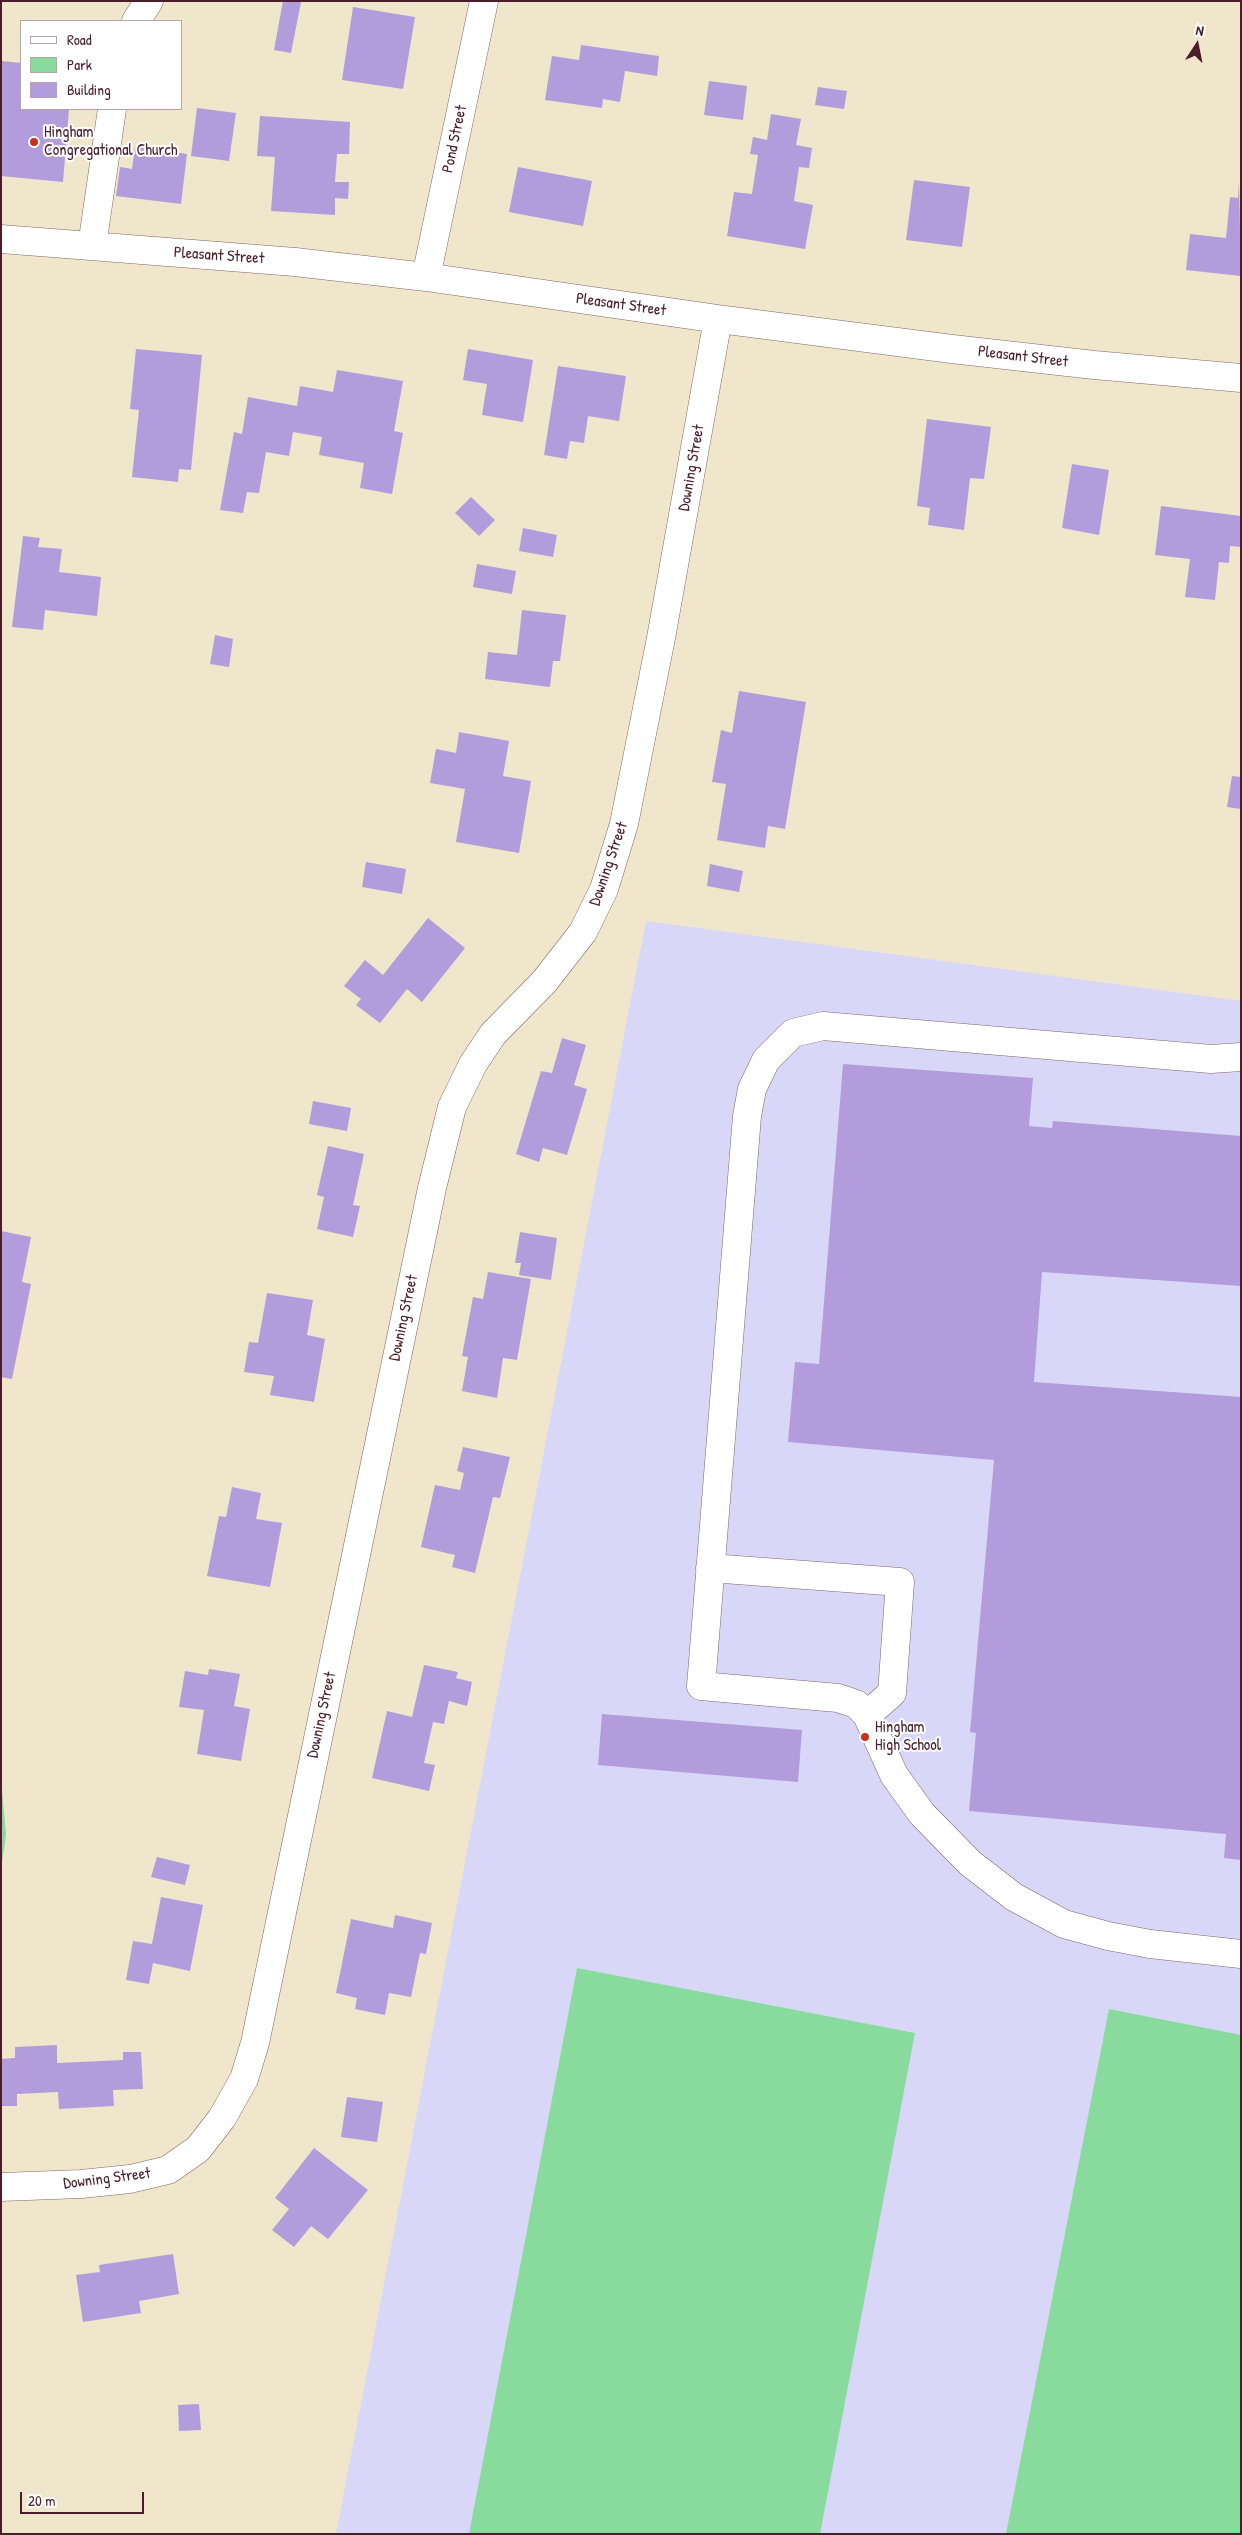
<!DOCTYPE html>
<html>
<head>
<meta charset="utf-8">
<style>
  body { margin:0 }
  #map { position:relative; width:1242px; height:2535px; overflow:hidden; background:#efe6cb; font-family:"Patrick Hand",sans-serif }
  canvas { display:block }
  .frame { position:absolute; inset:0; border:2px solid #4a1f2b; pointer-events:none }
  .legend { position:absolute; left:20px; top:20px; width:162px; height:90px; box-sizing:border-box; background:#fff; border:1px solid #b7a5aa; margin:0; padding:6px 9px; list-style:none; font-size:15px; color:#4a1f2b }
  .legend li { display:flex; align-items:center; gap:10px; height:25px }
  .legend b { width:25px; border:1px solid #b7a5aa }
  .north { position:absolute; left:1172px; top:20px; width:50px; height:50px; -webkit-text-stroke:4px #fff; paint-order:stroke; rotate:11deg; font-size:14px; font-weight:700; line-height:20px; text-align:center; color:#4a1f2b }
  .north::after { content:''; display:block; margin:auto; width:18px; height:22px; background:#4a1f2b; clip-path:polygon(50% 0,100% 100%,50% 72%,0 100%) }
  .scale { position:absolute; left:20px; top:2492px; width:124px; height:22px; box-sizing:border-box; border:2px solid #4a1f2b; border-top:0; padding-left:6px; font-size:15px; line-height:18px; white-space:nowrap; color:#4a1f2b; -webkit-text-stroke:4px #fff; paint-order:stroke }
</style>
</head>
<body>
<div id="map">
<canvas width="1242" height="2535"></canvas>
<div class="frame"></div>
<ul class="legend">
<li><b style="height:6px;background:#fff"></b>Road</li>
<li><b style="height:14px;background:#88db9d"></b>Park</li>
<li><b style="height:14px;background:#b39cdc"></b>Building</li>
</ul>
<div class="north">N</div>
<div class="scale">20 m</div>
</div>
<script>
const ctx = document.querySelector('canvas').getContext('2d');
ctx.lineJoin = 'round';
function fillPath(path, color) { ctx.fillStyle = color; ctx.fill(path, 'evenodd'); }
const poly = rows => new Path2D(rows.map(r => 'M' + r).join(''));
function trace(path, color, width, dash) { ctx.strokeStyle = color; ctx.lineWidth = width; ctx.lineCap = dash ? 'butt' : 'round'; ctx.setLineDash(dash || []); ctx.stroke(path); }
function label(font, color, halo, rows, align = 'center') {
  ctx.font = font + ' "Patrick Hand",sans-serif'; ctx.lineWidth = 4; ctx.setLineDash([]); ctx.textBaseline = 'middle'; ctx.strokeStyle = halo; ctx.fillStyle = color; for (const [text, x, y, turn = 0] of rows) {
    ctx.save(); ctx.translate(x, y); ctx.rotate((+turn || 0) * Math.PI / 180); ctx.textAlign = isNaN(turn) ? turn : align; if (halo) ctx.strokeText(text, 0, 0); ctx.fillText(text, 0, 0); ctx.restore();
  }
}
const built = poly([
  [646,921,1241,1001,1241,2534,336,2534]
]);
const green = poly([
  [1,1777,6,1835,1,1870],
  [577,1968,915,2033,820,2534,469,2534],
  [1109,2009,1241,2035,1241,2534,1006,2534]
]);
const building = poly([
  [283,1,301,2,291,53,274,50],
  [353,7,415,17,403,89,342,80],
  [581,45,659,56,657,76,625,71,620,102,603,99,602,108,545,100,552,56,579,60],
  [1,61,21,63,21,109,69,109,63,182,1,176],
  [709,81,747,86,743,120,704,115],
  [818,87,847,91,844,109,815,105],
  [197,108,236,113,229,161,191,156],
  [771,114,801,119,796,145,812,148,809,168,799,167,794,201,813,205,805,249,727,236,734,192,752,194,758,155,750,154,753,137,767,140],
  [260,116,350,122,349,154,337,154,335,182,349,182,348,199,335,198,335,215,271,211,275,157,257,156],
  [135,147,187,154,181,204,116,196,120,167,132,169],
  [518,167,592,181,583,226,509,212],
  [914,180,970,187,962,247,906,240],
  [1239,181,1241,276,1186,270,1190,234,1226,238,1230,197,1238,198],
  [136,349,202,355,191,470,179,469,178,482,132,477,139,410,130,409],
  [468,349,533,360,523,422,482,415,487,384,463,380],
  [558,366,626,376,619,421,588,416,584,443,570,441,567,459,544,455],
  [337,370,403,381,394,431,403,433,392,494,360,488,364,463,319,455,322,437,293,432,289,456,266,452,259,493,247,492,243,513,220,510,234,432,242,434,248,397,297,406,300,386,333,392],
  [927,419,991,427,984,479,970,478,964,530,928,525,930,508,917,506],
  [1072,464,1109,470,1099,535,1062,528],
  [471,497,495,520,479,536,455,513],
  [1161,506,1241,516,1241,547,1230,546,1229,563,1219,562,1215,600,1185,597,1190,559,1155,555],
  [523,528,557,535,553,557,519,551],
  [23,536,40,538,38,547,62,549,59,572,101,577,97,616,45,610,43,630,12,627],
  [477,564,516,571,512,594,473,587],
  [522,610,566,615,560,661,553,661,550,687,485,679,488,652,517,655],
  [215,635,233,639,229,667,210,664],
  [739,691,806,702,785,829,768,826,765,848,717,840,726,784,712,782,721,730,732,733],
  [459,732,509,741,503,776,531,781,519,853,456,842,465,789,430,783,436,749,456,753],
  [1232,776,1241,777,1241,809,1227,807],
  [366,862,406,869,402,894,362,887],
  [710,864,743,871,739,892,707,886],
  [428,918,465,948,422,1002,407,989,380,1023,356,1005,361,999,344,986,365,960,383,975],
  [562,1038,586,1045,574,1085,587,1089,567,1155,543,1148,539,1162,516,1154,541,1071,552,1073],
  [843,1064,1033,1078,1029,1126,1052,1128,1053,1121,1241,1136,1241,1286,1042,1272,1034,1382,1241,1397,1241,1860,1224,1858,1226,1834,969,1811,976,1733,970,1732,994,1460,788,1442,795,1362,819,1364],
  [313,1101,351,1108,347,1131,309,1124],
  [328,1146,364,1154,353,1205,360,1206,353,1237,317,1229,324,1197,317,1195],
  [1,1231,31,1237,22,1282,31,1284,12,1379,1,1377],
  [520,1232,557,1238,551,1280,519,1275,521,1263,515,1263],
  [488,1272,531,1279,517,1360,503,1358,497,1398,462,1391,468,1357,462,1356,473,1297,483,1299],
  [267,1293,313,1300,307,1335,325,1339,314,1402,270,1395,274,1376,244,1372,249,1342,258,1343],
  [463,1447,510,1457,500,1498,493,1497,475,1573,452,1567,455,1555,421,1547,435,1485,460,1490,464,1473,457,1471],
  [232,1487,261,1493,256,1519,282,1523,270,1587,207,1576,219,1516,226,1517],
  [424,1665,458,1672,456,1678,472,1682,467,1706,449,1701,444,1724,433,1722,424,1763,435,1765,429,1791,372,1778,387,1711,412,1717],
  [209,1669,240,1674,234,1706,250,1709,241,1761,197,1754,204,1710,179,1707,185,1671,208,1675],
  [602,1714,802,1730,798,1782,598,1765],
  [157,1857,190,1865,185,1885,151,1877],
  [161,1897,203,1905,190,1971,153,1963,149,1984,126,1980,133,1941,152,1944],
  [395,1915,432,1923,426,1954,420,1953,411,1997,389,1993,385,2015,355,2009,357,1998,336,1993,351,1919,393,1928],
  [57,2045,57,2063,123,2060,123,2052,141,2052,143,2089,113,2090,114,2106,59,2109,58,2092,17,2094,17,2106,1,2106,1,2059,15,2058,15,2047],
  [347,2097,383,2102,377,2142,341,2137],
  [314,2148,368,2190,328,2239,311,2226,294,2247,272,2230,289,2209,275,2198],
  [173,2254,179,2294,139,2301,141,2313,83,2322,76,2275,100,2272,99,2265],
  [199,2404,201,2430,179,2431,178,2405]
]);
const minor = poly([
  [136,21,149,1],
  [1,239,295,262,426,277,718,319,952,349,1094,365,1241,378],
  [92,246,112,109],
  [426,277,484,1],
  [1241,1057,1211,1059,823,1026,793,1033,766,1060,752,1089,747,1116,701,1686,838,1698,856,1704,867,1715,894,1775,922,1814,970,1863,1014,1897,1064,1924,1108,1936,1150,1944,1241,1954],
  [710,1568,900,1582,892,1693,867,1715],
  [1,2187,81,2184,130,2179,168,2170,198,2149,222,2118,244,2079,255,2043,432,1188,452,1107,473,1064,493,1034,544,982,583,932,604,889,624,824,661,638,718,319]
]);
const markers = [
  [34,142,5,"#c8321e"],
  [865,1737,5,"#c8321e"]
];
const poiNames = [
  ["Hingham",44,133],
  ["Congregational Church",44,151],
  ["Hingham",875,1728],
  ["High School",875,1746]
];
const streetNames = [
  ["Pond Street",455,139,-78],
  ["Pleasant Street",219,256,4],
  ["Pleasant Street",621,305,8],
  ["Pleasant Street",1023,357,7],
  ["Downing Street",692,468,-80],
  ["Downing Street",609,864,-71],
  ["Downing Street",404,1318,-78],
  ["Downing Street",322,1715,-78],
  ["Downing Street",107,2179,-7]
];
fillPath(built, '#d8d7f8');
fillPath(green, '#88db9d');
fillPath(building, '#b39cdc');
trace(minor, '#846563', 29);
trace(minor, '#fff', 28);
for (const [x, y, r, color] of markers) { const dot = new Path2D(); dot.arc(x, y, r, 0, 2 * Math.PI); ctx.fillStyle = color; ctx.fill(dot); trace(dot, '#fff', 2); }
label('16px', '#4a1f2b', '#fff', poiNames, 'left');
label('16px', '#4a1f2b', '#fff', streetNames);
</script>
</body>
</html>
